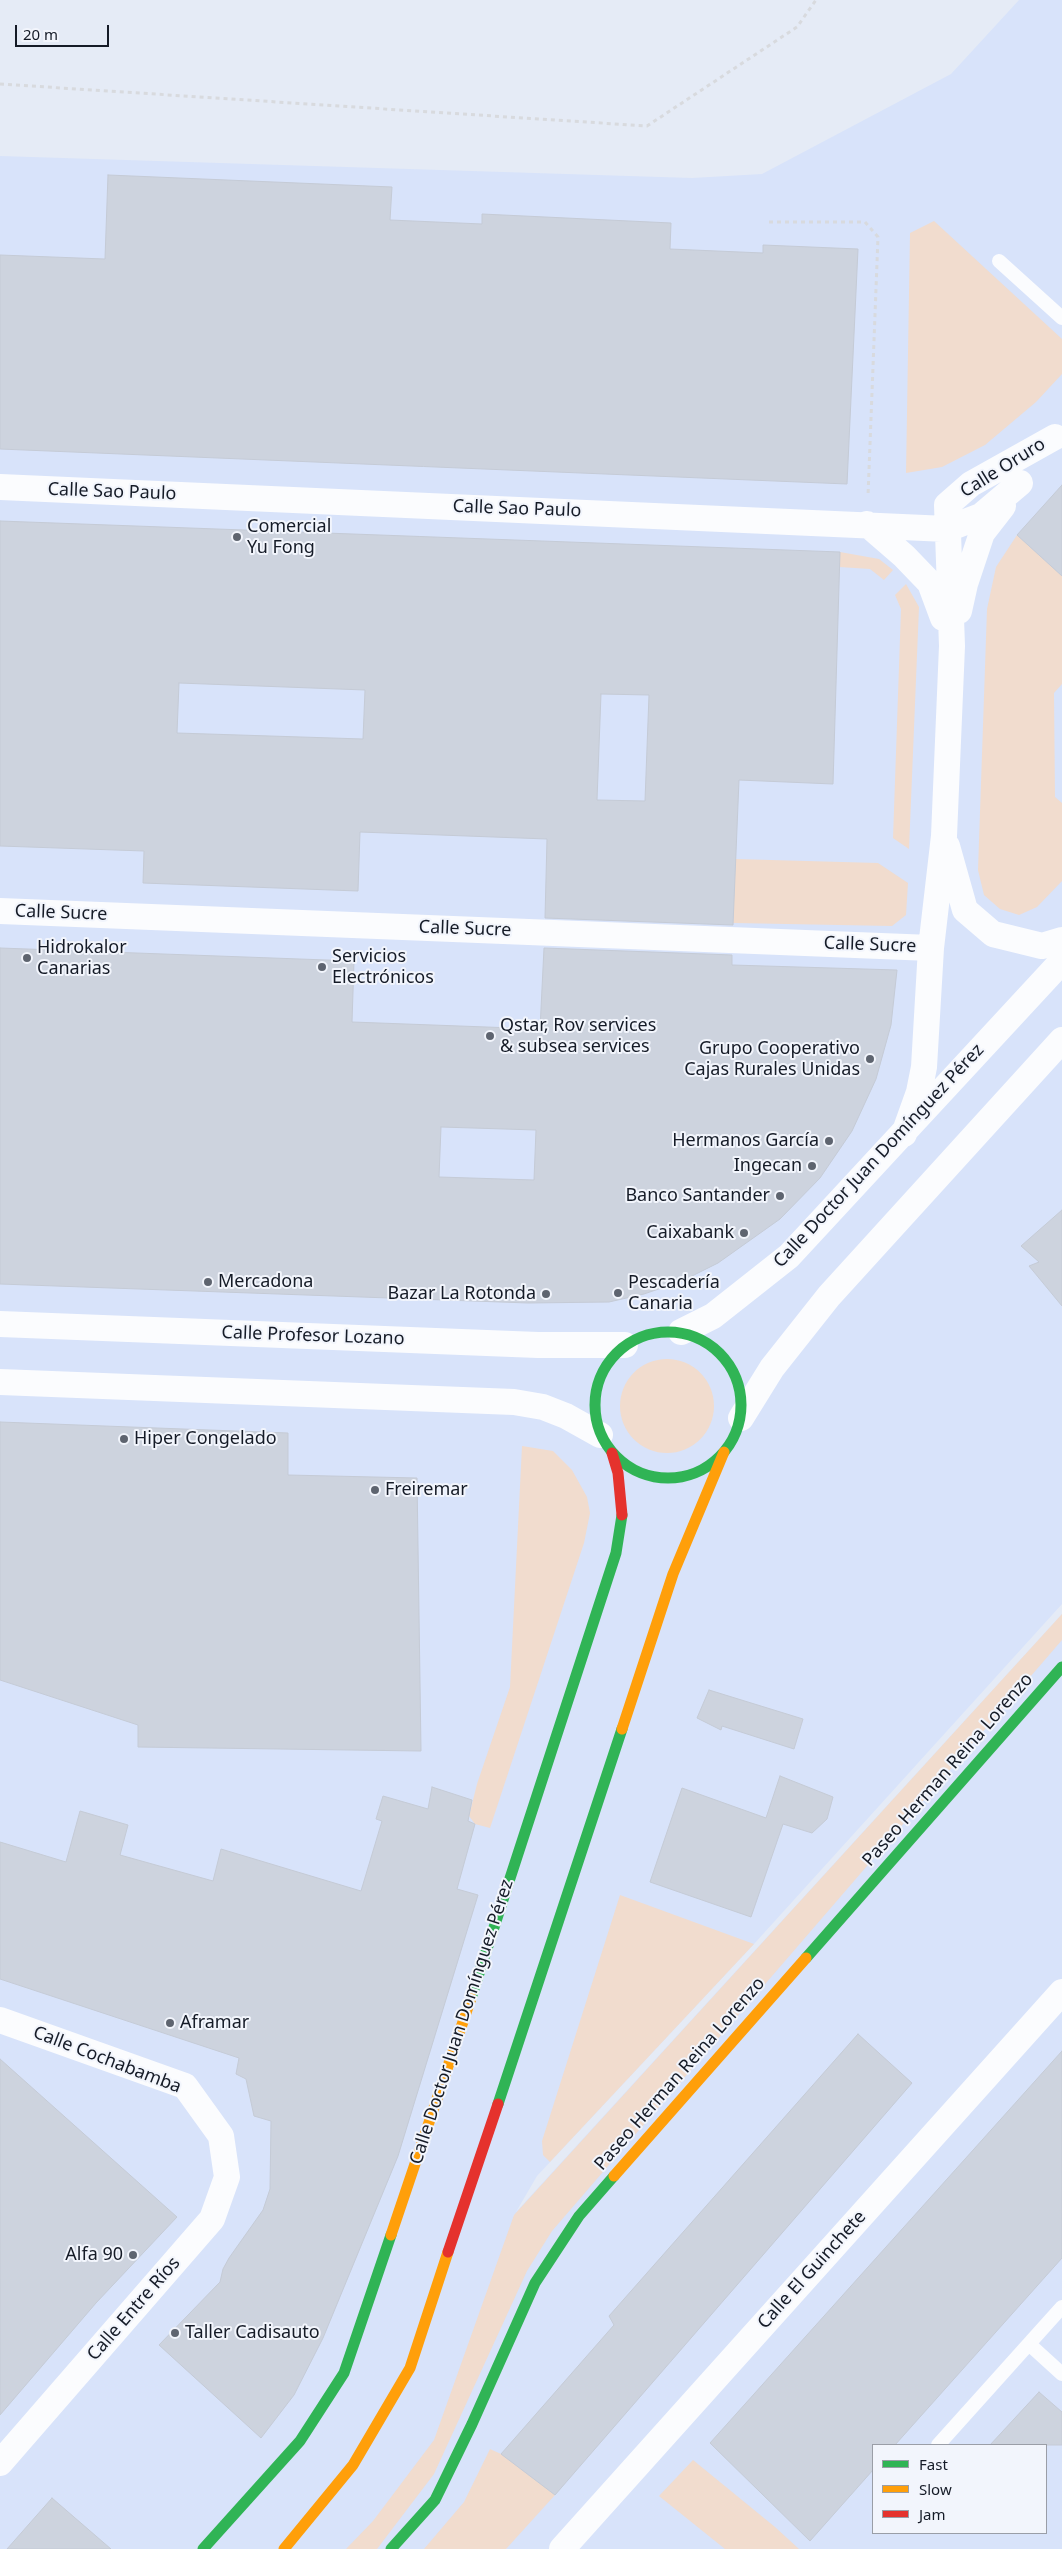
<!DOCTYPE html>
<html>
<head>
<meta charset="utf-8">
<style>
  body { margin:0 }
  #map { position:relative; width:1062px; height:2549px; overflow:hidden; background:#e5ebf6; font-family:"Noto Sans",sans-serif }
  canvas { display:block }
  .legend { position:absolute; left:872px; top:2444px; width:175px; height:90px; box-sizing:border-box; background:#f2f5fc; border:1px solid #9a9ea7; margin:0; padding:6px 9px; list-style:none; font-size:15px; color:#151b27 }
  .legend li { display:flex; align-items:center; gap:10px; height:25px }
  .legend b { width:25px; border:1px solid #9a9ea7 }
  .scale { position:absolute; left:15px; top:25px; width:94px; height:22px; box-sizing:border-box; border:2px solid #151b27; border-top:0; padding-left:6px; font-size:15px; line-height:18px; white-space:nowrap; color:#151b27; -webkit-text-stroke:4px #f2f5fc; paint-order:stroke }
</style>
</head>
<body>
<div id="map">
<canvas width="1062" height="2549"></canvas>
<ul class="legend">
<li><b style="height:6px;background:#30b455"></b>Fast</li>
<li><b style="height:6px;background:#ff9f0a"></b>Slow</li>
<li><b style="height:6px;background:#e5322d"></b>Jam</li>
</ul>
<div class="scale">20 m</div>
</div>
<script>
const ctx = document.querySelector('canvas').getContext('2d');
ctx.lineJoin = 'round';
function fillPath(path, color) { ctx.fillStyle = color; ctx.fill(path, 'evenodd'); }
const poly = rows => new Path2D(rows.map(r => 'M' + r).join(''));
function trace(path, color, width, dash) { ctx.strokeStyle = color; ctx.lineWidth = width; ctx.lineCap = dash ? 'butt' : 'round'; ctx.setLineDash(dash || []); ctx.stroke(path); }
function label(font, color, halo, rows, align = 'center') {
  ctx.font = font + ' "Noto Sans",sans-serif'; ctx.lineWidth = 4; ctx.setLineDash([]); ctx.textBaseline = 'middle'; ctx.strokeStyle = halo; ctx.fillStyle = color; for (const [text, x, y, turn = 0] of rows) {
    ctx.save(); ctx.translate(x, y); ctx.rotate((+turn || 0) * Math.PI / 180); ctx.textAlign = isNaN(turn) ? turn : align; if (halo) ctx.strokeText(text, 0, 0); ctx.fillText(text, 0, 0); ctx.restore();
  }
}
const built = poly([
  [1019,0,1062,0,1062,1604,754,1944,537,2176,516,2212,1062,1614,1062,2549,0,2549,0,156,692,178,762,174,951,74],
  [873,2445,1046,2445,1046,2533,873,2533]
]);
const green = poly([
  [934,221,1062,339,1062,374,1036,402,985,445,942,467,906,473,910,233],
  [1017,535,1062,576,1062,684,1054,693,1055,797,1062,803,1062,881,1037,907,1019,915,1000,909,984,895,978,870,987,609,996,567],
  [840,552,879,559,893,570,884,580,870,569,839,567],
  [906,584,919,607,909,849,893,838,901,609,895,595],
  [735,859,878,863,908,883,906,915,892,926,733,923],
  '620 1406a47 47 0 1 1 94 0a47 47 0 1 1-94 0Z',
  [522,1446,553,1451,572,1470,587,1497,590,1513,584,1543,490,1828,475,1824,469,1816,477,1784,510,1687],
  [1062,1614,1062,1640,552,2231,527,2271,434,2474,377,2549,346,2549,373,2521,434,2440,514,2215],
  [620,1895,754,1944,550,2162,543,2155,542,2141],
  [490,2449,501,2454,555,2495,506,2549,424,2549,464,2502],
  [693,2460,775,2527,799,2549,725,2549,659,2496]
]);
const building = poly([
  [108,175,392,187,390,220,482,224,482,214,671,223,670,249,763,253,763,245,858,249,847,484,0,449,0,255,105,259,108,175],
  [1062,485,1062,576,1017,535,1062,485],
  [0,521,840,552,833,784,739,780,733,925,545,918,547,839,360,832,358,891,143,883,144,851,0,846,0,521],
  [179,683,365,690,363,739,177,733,179,683],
  [601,694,649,695,645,801,597,800,601,694],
  [0,948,354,961,352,1022,540,1029,544,948,732,955,732,965,897,970,891,1025,876,1079,852,1131,820,1178,780,1219,718,1263,682,1281,644,1294,609,1302,528,1303,0,1284,0,948],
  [441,1127,536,1130,534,1180,439,1177,441,1127],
  [1062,1210,1062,1306,1029,1266,1039,1262,1021,1246,1062,1210],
  [0,1422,288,1433,288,1475,417,1478,421,1751,138,1747,138,1725,0,1680,0,1422],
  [709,1690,803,1719,794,1749,722,1726,721,1730,697,1718,709,1690],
  [780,1776,833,1797,827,1819,812,1833,783,1824,751,1917,650,1882,682,1788,766,1818,780,1776],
  [432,1787,472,1800,468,1821,475,1824,457,1889,478,1895,398,2156,323,2338,294,2395,261,2438,159,2345,220,2282,223,2269,229,2258,263,2210,270,2189,271,2121,254,2116,246,2079,236,2074,239,2058,0,1979,0,1842,66,1862,80,1811,128,1825,120,1855,213,1881,221,1849,361,1891,382,1821,376,1819,383,1796,428,1809,432,1787],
  [858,2034,912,2083,555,2495,501,2454,614,2325,609,2316,858,2034],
  [1062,2051,1062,2258,895,2445,873,2445,873,2470,810,2541,710,2443,1062,2051],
  [0,2059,177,2217,96,2303,0,2415,0,2059],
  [1039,2392,1062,2412,1062,2445,990,2445,1039,2392],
  [52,2498,111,2549,7,2549,52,2498]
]);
const path = poly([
  [0,84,647,126,797,27,816,0],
  [769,222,865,222,878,237,868,496]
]);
const lane = poly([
  [999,261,1062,318],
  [1029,2344,1062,2374],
  [938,2445,1062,2307]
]);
const street = poly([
  [0,487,947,529,981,516,1020,483],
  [867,524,904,556,930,583,943,618],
  [959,611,965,584,982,533,1003,506],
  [947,846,965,910,993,934,1042,946,1062,940],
  [0,911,931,948],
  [904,1134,919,1092,924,1067,931,948,944,836,952,646,947,505,971,484,1055,437],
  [0,1324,538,1345,625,1345],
  [681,1332,713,1316,789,1256,1062,961],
  [0,1382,514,1402,543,1407,566,1416,600,1435],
  [741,1418,772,1368,829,1296,1062,1040],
  [0,2020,185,2086,221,2136,227,2177,212,2219,0,2463],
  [562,2549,1062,1992]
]);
const fast = poly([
  '595 1405a73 73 0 1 1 146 0a73 73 0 1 1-146 0Z',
  [806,1958,1062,1667],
  [471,1998,616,1553,622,1515],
  [498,2104,622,1729],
  [203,2549,300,2441,344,2373,391,2235],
  [391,2549,435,2500,472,2424,535,2283,579,2216,614,2176]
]);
const slow = poly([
  [622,1729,673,1574,724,1452],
  [614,2176,806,1958],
  [391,2235,471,1998],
  [284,2549,353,2465,410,2368,448,2252]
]);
const jam = poly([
  [612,1453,618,1473,622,1515],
  [448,2252,498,2104]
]);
const markers = [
  [237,537,5,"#5e646f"],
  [27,958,5,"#5e646f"],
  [322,967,5,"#5e646f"],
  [490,1036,5,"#5e646f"],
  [870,1059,5,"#5e646f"],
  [829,1141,5,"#5e646f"],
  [812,1166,5,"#5e646f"],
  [780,1196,5,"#5e646f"],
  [744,1233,5,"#5e646f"],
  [208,1282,5,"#5e646f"],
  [618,1293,5,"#5e646f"],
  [546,1294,5,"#5e646f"],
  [124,1439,5,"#5e646f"],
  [375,1490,5,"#5e646f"],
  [170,2023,5,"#5e646f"],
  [133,2255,5,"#5e646f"],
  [175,2333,5,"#5e646f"]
];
const streetNames = [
  ["Calle Oruro",1003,468,-32],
  ["Calle Sao Paulo",112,492,2],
  ["Calle Sao Paulo",517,509,2],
  ["Calle Sucre",61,913,2],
  ["Calle Sucre",465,929,2],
  ["Calle Sucre",870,945,2],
  ["Calle Doctor Juan Domínguez Pérez",879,1156,-47],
  ["Calle Profesor Lozano",313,1336,2],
  ["Paseo Herman Reina Lorenzo",948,1770,-49],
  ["Calle Doctor Juan Domínguez Pérez",462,2022,-72],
  ["Calle Cochabamba",107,2060,21],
  ["Paseo Herman Reina Lorenzo",680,2074,-49],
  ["Calle El Guinchete",812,2270,-48],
  ["Calle Entre Ríos",134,2309,-49]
];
const poiNames = [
  ["Comercial",247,527],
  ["Yu Fong",247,548],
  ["Hidrokalor",37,948],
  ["Canarias",37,969],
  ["Servicios",332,957],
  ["Electrónicos",332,978],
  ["Qstar, Rov services",500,1026],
  ["& subsea services",500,1047],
  ["Grupo Cooperativo",860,1049,"right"],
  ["Cajas Rurales Unidas",860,1070,"right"],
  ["Hermanos García",819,1141,"right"],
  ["Ingecan",802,1166,"right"],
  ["Banco Santander",770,1196,"right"],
  ["Caixabank",734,1233,"right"],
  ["Mercadona",218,1282],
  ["Pescadería",628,1283],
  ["Canaria",628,1304],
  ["Bazar La Rotonda",536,1294,"right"],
  ["Hiper Congelado",134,1439],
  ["Freiremar",385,1490],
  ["Aframar",180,2023],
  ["Alfa 90",123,2255,"right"],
  ["Taller Cadisauto",185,2333]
];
fillPath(built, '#d8e3fa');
fillPath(green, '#f1dcce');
fillPath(building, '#cdd3de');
trace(building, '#c5cbd6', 1);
trace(path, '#d8dade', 3, [4, 4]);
trace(lane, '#fbfcfe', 14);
trace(street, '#fbfcfe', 26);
trace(fast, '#30b455', 11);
trace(slow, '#ff9f0a', 11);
trace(jam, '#e5322d', 11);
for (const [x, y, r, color] of markers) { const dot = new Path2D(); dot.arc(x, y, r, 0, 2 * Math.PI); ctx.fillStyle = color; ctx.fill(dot); trace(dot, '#f2f5fc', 2); }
label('18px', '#151b27', '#f2f5fc', streetNames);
label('18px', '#151b27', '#f2f5fc', poiNames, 'left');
</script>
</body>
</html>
